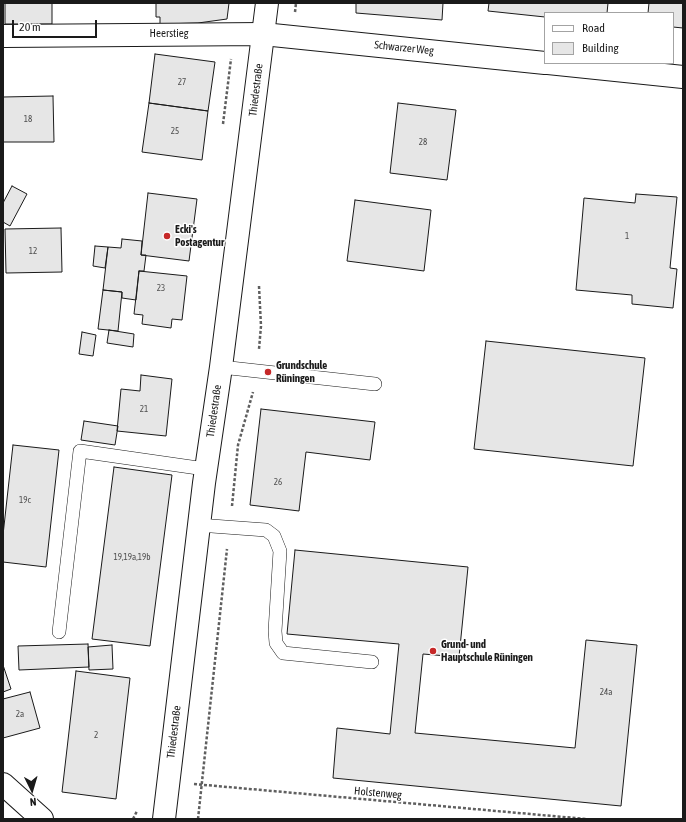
<!DOCTYPE html>
<html>
<head>
<meta charset="utf-8">
<style>
  body { margin:0 }
  #map { position:relative; width:686px; height:822px; overflow:hidden; background:#fff; font-family:"Asap Condensed",sans-serif }
  canvas { display:block }
  .frame { position:absolute; inset:0; border:4px solid #1a1a1a; pointer-events:none }
  .legend { position:absolute; left:544px; top:12px; width:130px; height:52px; box-sizing:border-box; background:#fff; border:1px solid #a3a3a3; margin:0; padding:5px 7px; list-style:none; font-size:12px; color:#1a1a1a }
  .legend li { display:flex; align-items:center; gap:8px; height:20px }
  .legend b { width:20px; border:1px solid #a3a3a3 }
  .north { position:absolute; left:12px; top:770px; width:40px; height:40px; -webkit-text-stroke:3px #fff; paint-order:stroke; rotate:175deg; font-size:11px; font-weight:700; line-height:16px; text-align:center; color:#1a1a1a }
  .north::after { content:''; display:block; margin:auto; width:14px; height:18px; background:#1a1a1a; clip-path:polygon(50% 0,100% 100%,50% 72%,0 100%) }
  .scale { position:absolute; left:12px; top:20px; width:85px; height:18px; box-sizing:border-box; border:2px solid #1a1a1a; border-top:0; padding-left:5px; font-size:12px; line-height:14px; white-space:nowrap; color:#1a1a1a; -webkit-text-stroke:3px #fff; paint-order:stroke }
</style>
</head>
<body>
<div id="map">
<canvas width="686" height="822"></canvas>
<div class="frame"></div>
<ul class="legend">
<li><b style="height:5px;background:#fff"></b>Road</li>
<li><b style="height:11px;background:#e6e6e6"></b>Building</li>
</ul>
<div class="north">N</div>
<div class="scale">20 m</div>
</div>
<script>
const ctx = document.querySelector('canvas').getContext('2d');
ctx.lineJoin = 'round';
function fillPath(path, color) { ctx.fillStyle = color; ctx.fill(path, 'evenodd'); }
const poly = rows => new Path2D(rows.map(r => 'M' + r).join(''));
function trace(path, color, width, dash) { ctx.strokeStyle = color; ctx.lineWidth = width; ctx.lineCap = dash ? 'butt' : 'round'; ctx.setLineDash(dash || []); ctx.stroke(path); }
function label(font, color, halo, rows, align = 'center') {
  ctx.font = font + ' "Asap Condensed",sans-serif'; ctx.lineWidth = 3; ctx.setLineDash([]); ctx.textBaseline = 'middle'; ctx.strokeStyle = halo; ctx.fillStyle = color; for (const [text, x, y, turn = 0] of rows) {
    ctx.save(); ctx.translate(x, y); ctx.rotate((+turn || 0) * Math.PI / 180); ctx.textAlign = isNaN(turn) ? turn : align; if (halo) ctx.strokeText(text, 0, 0); ctx.fillText(text, 0, 0); ctx.restore();
  }
}
const building = poly([
  [5,3,52,3,52,24,5,24,5,3],
  [149,3,229,3,227,19,198,23,160,24,160,17,156,17,156,3,149,3],
  [356,3,443,3,442,20,356,13,356,3],
  [489,3,608,3,607,13,545,13,545,17,488,11,489,3],
  [649,3,683,3,683,28,673,27,673,13,648,13,649,3],
  [155,54,215,62,208,111,149,103,155,54],
  [53,96,54,142,3,142,3,97,53,96],
  [149,103,208,111,202,160,142,152,149,103],
  [398,103,456,110,447,180,390,173,398,103],
  [12,186,27,194,10,226,3,222,3,203,12,186],
  [148,193,197,199,189,261,141,255,148,193],
  [636,194,677,197,670,268,677,269,673,308,632,304,632,295,576,290,584,198,635,203,636,194],
  [355,200,431,210,424,271,347,261,355,200],
  [61,228,62,272,6,273,5,229,61,228],
  [122,239,142,241,141,255,146,255,144,271,139,271,136,300,122,298,122,292,103,290,108,247,121,248,122,239],
  [95,246,108,247,105,268,93,266,95,246],
  [139,271,187,276,182,320,172,319,171,328,142,324,143,315,134,314,139,271],
  [103,290,122,292,118,331,98,329,103,290],
  [109,330,134,334,133,347,107,343,109,330],
  [82,332,96,335,93,356,79,354,82,332],
  [486,341,645,358,633,466,474,449,486,341],
  [141,375,172,379,166,436,117,431,121,389,140,391,141,375],
  [261,409,375,422,370,460,306,452,299,511,250,505,261,409],
  [84,421,118,426,115,445,81,440,84,421],
  [13,445,59,450,46,567,3,562,3,535,13,445],
  [114,467,172,475,150,646,92,639,114,467],
  [295,550,468,567,459,657,423,654,415,733,575,748,586,640,637,645,621,806,333,778,337,728,390,734,399,644,287,634,295,550],
  [88,644,89,667,19,670,18,646,88,644],
  [112,645,113,669,89,670,88,647,112,645],
  [3,665,11,689,3,692,3,665],
  [76,671,130,678,116,799,62,792,76,671],
  [30,692,40,728,3,738,3,699,30,692]
]);
const path = poly([
  [295,12,296,3],
  [223,124,231,59],
  [259,286,261,326,259,349],
  [232,506,238,445,253,392],
  [194,784,586,819],
  [133,819,137,811],
  [198,819,227,549]
]);
const lane = poly([
  [221,367,375,384],
  [198,525,266,530,274,536,280,551,275,631,276,643,283,653,372,662],
  [59,632,80,451,205,469]
]);
const street = poly([
  [3,36,263,34,545,63],
  [548,63,683,77]
]);
const secondary = poly([
  [3,784,42,819],
  [164,819,204,483,221,367,267,3]
]);
const markers = [
  [167,236,4,"#c62828"],
  [268,372,4,"#c62828"],
  [433,651,4,"#c62828"]
];
const numberNames = [
  ["27",182,82],
  ["18",28,119],
  ["25",175,131],
  ["28",423,142],
  ["1",627,236],
  ["12",33,251],
  ["23",161,288],
  ["21",144,409],
  ["26",278,482],
  ["19c",25,500],
  ["19,19a,19b",132,557],
  ["24a",606,692],
  ["2a",20,714],
  ["2",96,735]
];
const streetNames = [
  ["Heerstieg",169,34],
  ["Schwarzer Weg",404,48,6],
  ["Thiedestraße",256,90,-83],
  ["Thiedestraße",214,411,-82],
  ["Thiedestraße",174,732,-83],
  ["Holstenweg",378,793,5]
];
const poiNames = [
  ["Ecki's",175,230],
  ["Postagentur",175,243],
  ["Grundschule",276,366],
  ["Rüningen",276,379],
  ["Grund- und",441,645],
  ["Hauptschule Rüningen",441,658]
];
fillPath(building, '#e6e6e6');
trace(building, '#1a1a1a', 1);
trace(lane, '#1a1a1a', 14);
trace(street, '#1a1a1a', 24);
trace(secondary, '#1a1a1a', 24);
trace(path, '#5f5f5f', 2.5, [3, 2]);
trace(lane, '#fff', 13);
trace(street, '#fff', 22);
trace(secondary, '#fff', 22);
for (const [x, y, r, color] of markers) { const dot = new Path2D(); dot.arc(x, y, r, 0, 2 * Math.PI); ctx.fillStyle = color; ctx.fill(dot); trace(dot, '#fff', 1.5); }
label('9px', '#4d4d4d', null, numberNames);
label('11px', '#1a1a1a', '#fff', streetNames);
label('bold 11px', '#1a1a1a', '#fff', poiNames, 'left');
</script>
</body>
</html>
